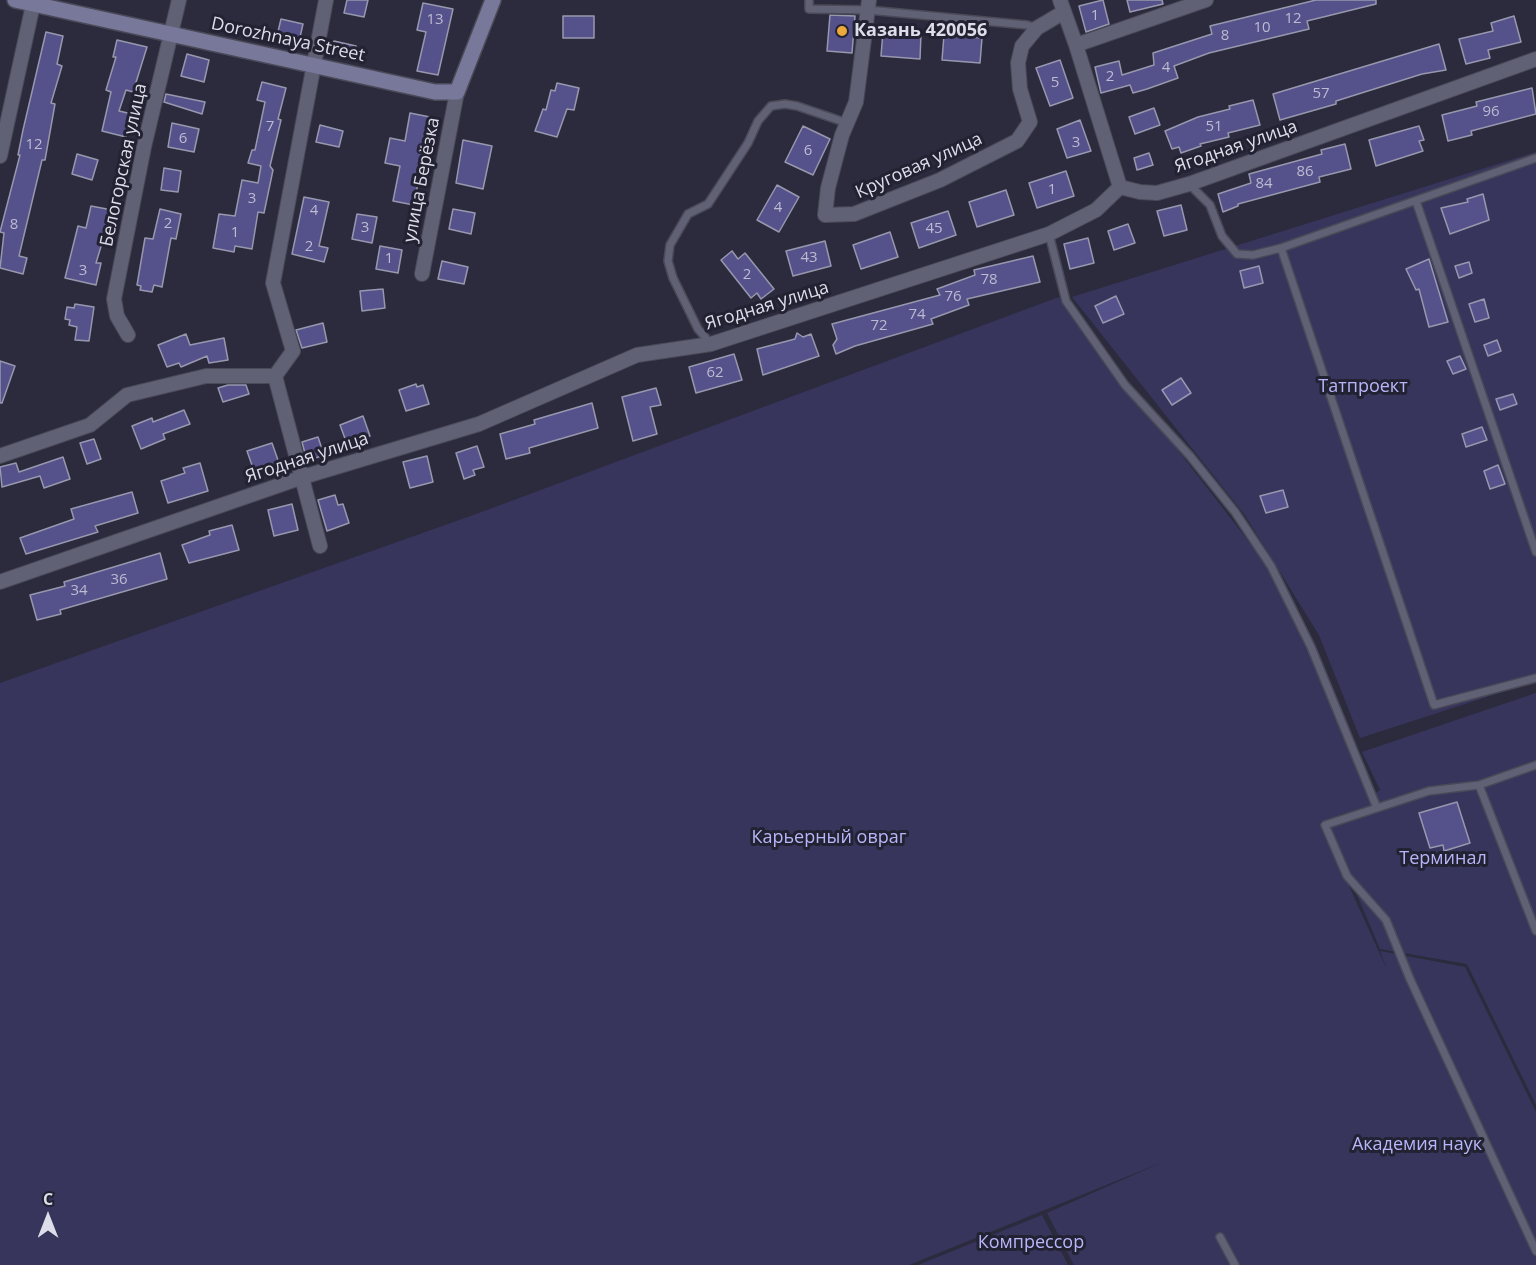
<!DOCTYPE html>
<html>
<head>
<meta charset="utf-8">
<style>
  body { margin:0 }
  #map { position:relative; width:1536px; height:1265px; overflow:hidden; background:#2c2b3d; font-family:"Open Sans",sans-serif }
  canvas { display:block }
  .north { position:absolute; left:18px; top:1187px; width:60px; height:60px; -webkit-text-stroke:4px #223; paint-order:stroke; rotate:0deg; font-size:16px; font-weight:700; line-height:24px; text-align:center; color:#dedeea }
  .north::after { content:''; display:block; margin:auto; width:21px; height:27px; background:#dedeea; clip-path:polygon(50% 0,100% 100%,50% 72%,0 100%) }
</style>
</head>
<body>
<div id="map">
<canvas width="1536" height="1265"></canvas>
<div class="north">С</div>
</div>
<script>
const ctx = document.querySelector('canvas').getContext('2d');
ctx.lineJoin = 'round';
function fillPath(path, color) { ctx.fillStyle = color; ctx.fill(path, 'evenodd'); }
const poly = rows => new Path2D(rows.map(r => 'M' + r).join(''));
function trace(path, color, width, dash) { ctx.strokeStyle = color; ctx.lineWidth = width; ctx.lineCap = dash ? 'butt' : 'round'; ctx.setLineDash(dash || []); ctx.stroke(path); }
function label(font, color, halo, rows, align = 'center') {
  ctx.font = font + ' "Open Sans",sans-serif'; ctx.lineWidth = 6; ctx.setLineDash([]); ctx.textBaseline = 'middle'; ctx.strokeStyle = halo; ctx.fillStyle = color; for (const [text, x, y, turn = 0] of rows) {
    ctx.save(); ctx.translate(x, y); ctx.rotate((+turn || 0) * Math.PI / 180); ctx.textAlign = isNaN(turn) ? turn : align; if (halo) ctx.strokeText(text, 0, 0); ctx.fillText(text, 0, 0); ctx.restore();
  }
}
const green = poly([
  [1536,152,1536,681,1360,738,1319,635,1244,514,1072,297],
  [1059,297,1267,565,1376,793,1380,790,1362,752,1536,693,1536,1105,1467,964,1380,949,1328,826,1348,812,1320,822,1388,972,1380,951,1465,967,1536,1112,1536,1265,1074,1265,1047,1213,1163,1162,909,1265,0,1265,0,683,479,513],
  [1042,1215,1068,1265,918,1265]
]);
const building = poly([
  [347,0,368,0,364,17,344,13,347,0],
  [1103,0,1109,24,1086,32,1079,6,1103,0],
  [1127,0,1162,0,1163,4,1130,12,1127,0],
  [1316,0,1376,0,1376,4,1307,21,1309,29,1209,53,1174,66,1178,78,1147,89,1133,93,1130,85,1101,93,1095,67,1119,61,1122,75,1154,65,1153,53,1212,34,1210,26,1316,0],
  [423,3,453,9,438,75,417,71,426,32,417,30,423,3],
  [830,15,855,16,852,53,827,51,830,15],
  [563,16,594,16,594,38,563,38,563,16],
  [1514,16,1521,42,1488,50,1490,58,1466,64,1459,39,1493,31,1491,23,1514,16],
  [281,19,303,24,298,46,276,40,281,19],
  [883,31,921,34,920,59,881,56,883,31],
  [46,32,63,36,57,64,62,66,51,103,55,104,45,160,42,160,19,256,27,258,23,274,0,268,4,233,0,232,20,155,18,155,23,130,46,32],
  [944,35,982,38,980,63,942,60,944,35],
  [117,40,147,47,133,92,126,90,119,111,132,114,126,137,102,131,111,92,106,90,116,57,113,57,117,40],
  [334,41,356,46,353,57,331,52,334,41],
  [1439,44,1446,70,1422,74,1336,101,1336,104,1280,120,1273,94,1439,44],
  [187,54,209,60,204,82,181,76,187,54],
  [1060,60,1073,98,1050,106,1036,68,1060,60],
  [262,82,286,88,278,119,281,120,270,166,273,170,264,213,258,212,252,249,235,246,234,252,213,248,219,214,235,216,242,180,258,183,261,166,248,163,252,150,255,150,265,102,257,100,262,82],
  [557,83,579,88,574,110,567,109,557,137,535,131,543,109,546,110,551,90,555,91,557,83],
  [1532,88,1536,114,1471,131,1472,135,1448,141,1442,115,1477,106,1476,102,1532,88],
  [166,94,205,102,202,114,164,102,166,94],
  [1253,100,1260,125,1228,133,1229,137,1200,144,1201,146,1181,153,1179,147,1172,149,1165,131,1198,117,1230,109,1229,106,1253,100],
  [1154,108,1160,125,1135,134,1129,117,1154,108],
  [410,113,430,117,414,205,393,201,400,166,385,163,390,138,405,141,410,113],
  [1080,120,1091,151,1067,158,1057,129,1080,120],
  [172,123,199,129,194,152,168,147,172,123],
  [320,125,343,131,339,147,316,142,320,125],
  [803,126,830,139,813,175,785,162,803,126],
  [1419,126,1424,140,1419,141,1423,151,1376,166,1369,140,1419,126],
  [463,140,492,146,483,189,456,183,463,140],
  [1345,144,1351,169,1319,177,1320,182,1238,204,1238,206,1223,212,1218,194,1251,183,1249,174,1322,154,1321,150,1345,144],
  [1149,153,1153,165,1137,170,1134,158,1149,153],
  [77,154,98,160,92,180,72,174,77,154],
  [164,168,181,171,178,192,161,190,164,168],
  [1066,171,1074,196,1037,208,1029,183,1066,171],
  [777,185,799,197,779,232,757,220,777,185],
  [1006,190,1014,215,977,227,969,202,1006,190],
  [1483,194,1489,220,1450,234,1441,208,1468,202,1467,199,1483,194],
  [304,197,329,202,319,246,328,248,324,262,292,254,304,197],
  [1181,205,1187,230,1164,236,1157,211,1181,205],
  [91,206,112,210,96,263,101,263,96,285,65,278,78,226,86,228,91,206],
  [160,209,181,214,176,239,171,238,162,287,154,285,152,292,140,290,141,286,137,285,145,238,153,239,160,209],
  [453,209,475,213,471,234,449,229,453,209],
  [948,211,956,235,919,248,911,223,948,211],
  [357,214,377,217,372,243,352,239,357,214],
  [1128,224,1135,243,1114,250,1108,231,1128,224],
  [890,232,898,257,861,269,853,245,890,232],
  [1088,238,1094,263,1070,269,1064,244,1088,238],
  [825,241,831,266,793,276,786,251,825,241],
  [380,246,402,250,398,273,376,269,380,246],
  [732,251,738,259,745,253,774,289,761,299,757,293,751,298,721,260,732,251],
  [1033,256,1040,282,967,299,969,305,931,319,933,324,855,346,836,354,833,345,837,339,832,324,940,295,937,289,975,275,974,270,1033,256],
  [1429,259,1448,322,1429,327,1419,289,1416,290,1406,269,1429,259],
  [442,261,468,267,464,284,438,279,442,261],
  [1469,262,1472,273,1459,278,1455,266,1469,262],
  [1259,266,1263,283,1244,288,1240,271,1259,266],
  [383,289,385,308,362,311,360,291,383,289],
  [1116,296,1124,314,1103,323,1095,306,1116,296],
  [1484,299,1489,318,1475,322,1469,304,1484,299],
  [75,304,94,307,89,341,75,340,77,327,69,325,70,320,65,319,67,307,74,308,75,304],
  [323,323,327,342,302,348,296,330,323,323],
  [797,333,803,337,811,334,819,356,763,375,757,349,795,339,797,333],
  [186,334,190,345,224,338,228,360,209,363,207,356,181,367,179,363,167,367,158,345,186,334],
  [1497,340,1501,351,1488,356,1484,345,1497,340],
  [734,354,742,380,696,393,689,367,734,354],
  [1460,356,1466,369,1453,374,1447,361,1460,356],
  [0,361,15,366,2,403,0,403,0,361],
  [1181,378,1191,393,1172,405,1162,390,1181,378],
  [416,384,417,387,423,385,429,404,406,411,399,390,416,384],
  [228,385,246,385,249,394,223,402,218,388,228,385],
  [656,388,661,405,650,407,657,434,633,441,622,397,656,388],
  [1513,394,1517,404,1500,410,1496,399,1513,394],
  [592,403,598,428,529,448,530,453,506,459,500,434,535,424,534,420,592,403],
  [184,410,190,424,163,434,165,439,141,449,132,426,152,418,153,422,184,410],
  [363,416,370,436,347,444,340,425,363,416],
  [1482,427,1487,440,1466,447,1462,434,1482,427],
  [318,437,324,455,307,461,302,442,318,437],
  [94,439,101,459,87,464,80,443,94,439],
  [272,443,279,463,254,471,247,451,272,443],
  [477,446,484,467,473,470,475,475,464,479,456,453,477,446],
  [427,456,433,482,410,488,403,462,427,456],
  [63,457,70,479,44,488,40,476,2,487,0,467,16,463,19,472,63,457],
  [200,463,208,491,168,503,161,481,185,473,183,468,200,463],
  [1498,465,1505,484,1490,489,1484,471,1498,465],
  [1283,490,1288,507,1266,513,1260,496,1283,490],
  [132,492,138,513,95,526,98,532,26,554,20,538,74,519,71,509,132,492],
  [335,495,338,505,343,504,349,523,327,531,318,500,335,495],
  [292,504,298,530,274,536,268,510,292,504],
  [232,525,239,550,189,563,182,545,210,535,209,531,232,525],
  [160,553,167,579,60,610,61,614,37,620,30,595,65,586,64,582,160,553],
  [1457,802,1470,843,1444,851,1443,845,1430,848,1419,813,1457,802]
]);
const lane = poly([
  [809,0,809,9,868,10,1027,25,1037,28],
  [1189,184,1210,205,1222,236,1237,254,1253,255,1281,248,1536,158],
  [1416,201,1536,552],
  [1049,234,1066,301,1125,385,1190,456,1235,512,1271,566,1311,647,1377,808],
  [1281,248,1434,705,1536,678],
  [711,344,698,329,673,278,668,261,670,245,688,214,708,204,748,143,758,121,771,106,785,104,797,106,847,123],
  [1536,765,1479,785,1429,791,1325,825,1347,876,1386,920,1410,979,1536,1251],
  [1479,785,1536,931],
  [1220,1237,1235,1265]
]);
const street = poly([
  [869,0,856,102,842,135,828,188,825,215,854,214,940,180,1017,141,1030,122,1020,89,1018,63,1022,46,1037,28,1064,12],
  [1060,0,1076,45,1120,187],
  [1076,45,1206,0],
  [0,156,34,0],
  [422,274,457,92],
  [128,335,117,316,114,299,144,147,179,0],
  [0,456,90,425,127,395,206,376,275,376],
  [320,546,275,376,293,351,273,283,326,0],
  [0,582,303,477,479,424,637,355,711,344,1049,234,1096,210,1120,187,1140,192,1157,193,1189,184,1536,59]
]);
const secondary = poly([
  [15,0,435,92,457,92,493,0]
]);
const markers = [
  [842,31,6,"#eda83b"]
];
const numberNames = [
  ["1",1095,16],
  ["12",1293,19],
  ["13",435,20],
  ["10",1262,28],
  ["8",1225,36],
  ["4",1166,68],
  ["2",1110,77],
  ["5",1055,83],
  ["57",1321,94],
  ["96",1491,112],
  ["7",270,127],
  ["51",1214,127],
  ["6",183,139],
  ["3",1076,143],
  ["12",34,145],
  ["6",808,151],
  ["86",1305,172],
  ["84",1264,184],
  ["1",1052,190],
  ["3",252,199],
  ["4",778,208],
  ["4",314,211],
  ["2",168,224],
  ["8",14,225],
  ["3",365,228],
  ["45",934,229],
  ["1",235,233],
  ["2",309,247],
  ["43",809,258],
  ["1",389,259],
  ["3",83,271],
  ["2",747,275],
  ["78",989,280],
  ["76",953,297],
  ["74",917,315],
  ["72",879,326],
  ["62",715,373],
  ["36",119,580],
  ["34",79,591]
];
const poiNames = [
  ["Казань 420056",854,31]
];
const streetNames = [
  ["Dorozhnaya Street",288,40,12],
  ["Ягодная улица",1236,147,-19],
  ["Белогорская улица",124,165,-78],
  ["Круговая улица",919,166,-24],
  ["улица Берёзка",422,180,-79],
  ["Ягодная улица",767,306,-17],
  ["Ягодная улица",307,458,-18]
];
const parkNames = [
  ["Татпроект",1363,387],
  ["Карьерный овраг",829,838],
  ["Терминал",1443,859],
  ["Академия наук",1417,1145],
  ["Компрессор",1031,1243]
];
fillPath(green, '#38355d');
fillPath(building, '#55518a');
trace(building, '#9798ae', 1.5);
trace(lane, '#494957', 10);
trace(street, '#494957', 16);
trace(secondary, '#494957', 18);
trace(lane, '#616176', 7);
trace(street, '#616176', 14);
trace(secondary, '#78789b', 15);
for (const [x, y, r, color] of markers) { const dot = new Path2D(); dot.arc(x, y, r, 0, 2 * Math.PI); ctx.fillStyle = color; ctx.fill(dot); trace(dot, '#223', 2); }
label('15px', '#bcbbd2', null, numberNames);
label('bold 18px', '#dedeea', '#223', poiNames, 'left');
label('18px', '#dedeea', '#223', streetNames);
label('18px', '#b8b6fb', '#223', parkNames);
</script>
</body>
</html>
